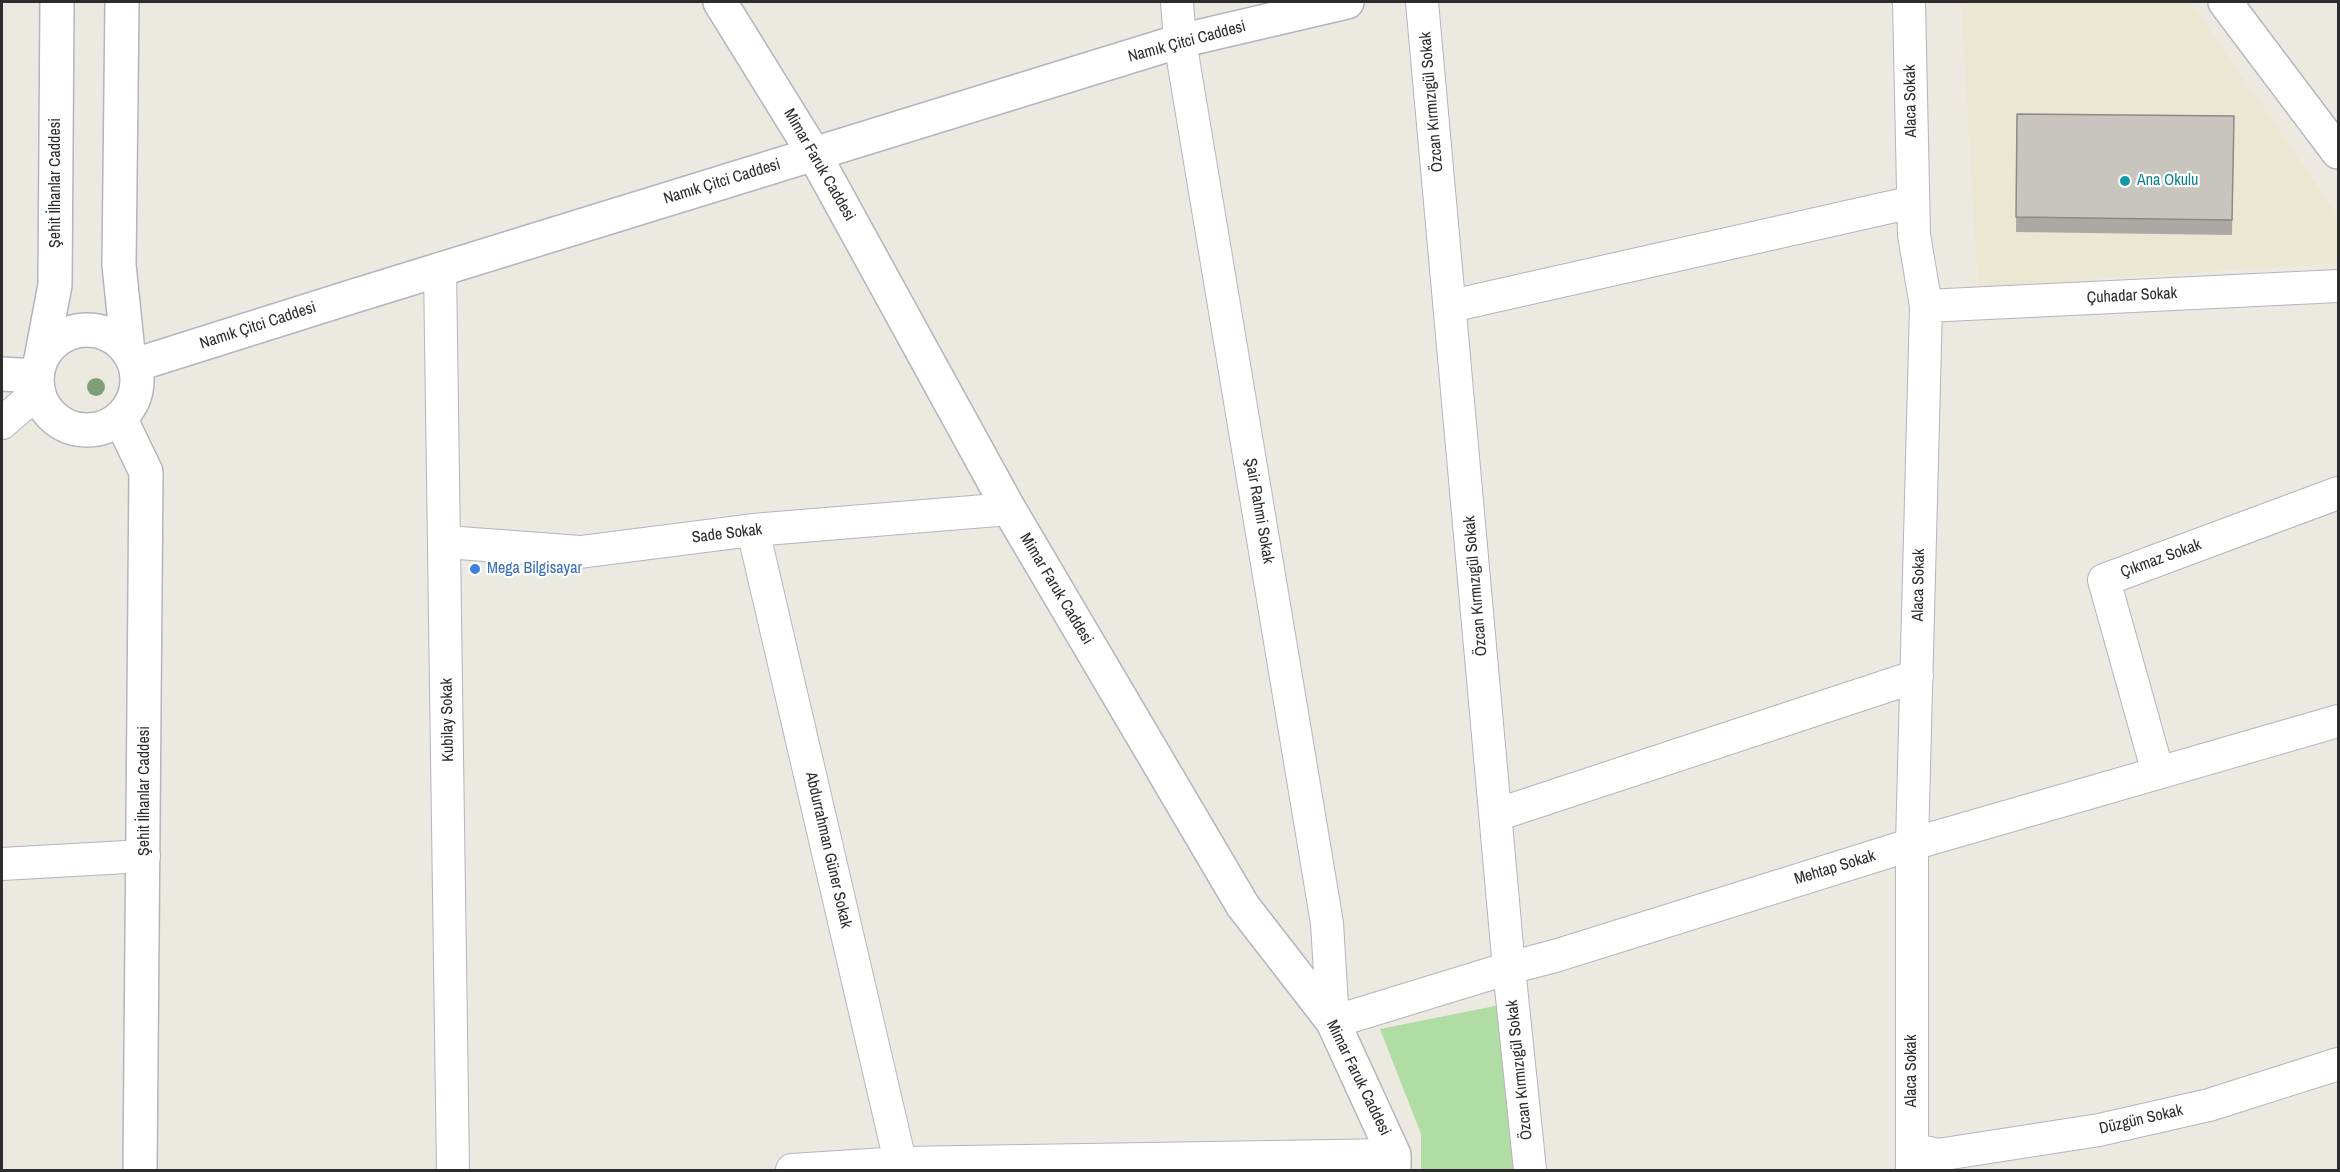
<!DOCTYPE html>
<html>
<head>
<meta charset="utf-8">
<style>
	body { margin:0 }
	#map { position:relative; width:2340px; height:1172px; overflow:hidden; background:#ece9e0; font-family:"Archivo Narrow",sans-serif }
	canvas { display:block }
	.frame { position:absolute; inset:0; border:3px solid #2c2c2c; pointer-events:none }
</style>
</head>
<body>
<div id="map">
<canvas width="2340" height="1172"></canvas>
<div class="frame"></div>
</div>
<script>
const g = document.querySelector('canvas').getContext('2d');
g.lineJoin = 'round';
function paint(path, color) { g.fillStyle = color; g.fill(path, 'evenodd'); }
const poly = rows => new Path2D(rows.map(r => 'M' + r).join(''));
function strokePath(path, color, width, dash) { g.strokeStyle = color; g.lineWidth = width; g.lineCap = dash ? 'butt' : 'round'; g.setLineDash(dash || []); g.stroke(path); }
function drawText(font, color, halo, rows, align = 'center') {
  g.font = font + ' "Archivo Narrow",sans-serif'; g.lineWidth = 4.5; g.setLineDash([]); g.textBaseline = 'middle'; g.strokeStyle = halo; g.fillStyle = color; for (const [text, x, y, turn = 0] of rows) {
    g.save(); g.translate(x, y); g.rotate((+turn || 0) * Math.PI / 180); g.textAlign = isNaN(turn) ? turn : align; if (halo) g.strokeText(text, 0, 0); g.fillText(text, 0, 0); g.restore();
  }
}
paint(poly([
	[1961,2,2191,2,2338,216,2338,263,1978,287]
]), '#ece7d2');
paint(poly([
	[1500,1005,1514,1170,1421,1170,1421,1134,1380,1029]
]), '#afdda3');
const street = poly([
	[1177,2,1180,41,1327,923,1333,1022,1509,968,1555,956,1926,840,2338,721],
	[1422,2,1509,968,1530,1170],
	[1909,2,1914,235,1926,306,1912,844,1912,1170],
	[440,269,453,1170],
	[1451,306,1913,202],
	[1926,306,2338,286],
	[2,423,39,391],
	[753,530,902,1170],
	[446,542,580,552,753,530,1009,509],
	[2158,773,2104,580,2338,493],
	[1496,815,1917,676],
	[2,864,144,856],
	[1912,1149,1938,1155,2099,1130,2209,1105,2338,1064],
	[792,1170,901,1163,1394,1155]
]);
const secondary = poly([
	[122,2,119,265,128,352],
	[720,2,814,154,1009,509,1243,906,1333,1022,1394,1155,1394,1170],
	[2225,2,2338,152],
	'37 380a50 50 0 1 1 100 0a50 50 0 1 1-100 0Z',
	[40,364,55,285,57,2],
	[135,365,354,296,1180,41,1347,2],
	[2,374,37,376],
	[120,418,146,472,140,1170]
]);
strokePath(street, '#b4b4be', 34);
strokePath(secondary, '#b4b4be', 36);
strokePath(street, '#fff', 32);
strokePath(secondary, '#fff', 33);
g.fillStyle = '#809f78';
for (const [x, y] of [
	[96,387]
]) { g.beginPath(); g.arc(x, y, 9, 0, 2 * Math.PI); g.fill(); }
paint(poly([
	[2017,114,2234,116,2232,235,2016,232]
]), '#aca9a4');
const building = poly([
	[2017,114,2234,116,2232,220,2016,217,2017,114]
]);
paint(building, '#c8c5bf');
strokePath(building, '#8c8a86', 1.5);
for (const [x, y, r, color] of [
	[2125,181,6,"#0f9aa8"],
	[475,569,6,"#3f7fe0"]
]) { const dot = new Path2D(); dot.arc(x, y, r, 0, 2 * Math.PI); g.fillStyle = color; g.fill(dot); strokePath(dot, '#fff', 2); }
drawText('16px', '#2c2c2c', '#fff', [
	["Namık Çitci Caddesi",1187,42,-15],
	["Alaca Sokak",1911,101,-91],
	["Özcan Kırmızıgül Sokak",1432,102,-95],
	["Mimar Faruk Caddesi",819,165,60],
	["Namık Çitci Caddesi",722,182,-17],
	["Şehit İlhanlar Caddesi",56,183,-90],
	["Çuhadar Sokak",2132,296,-3],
	["Namık Çitci Caddesi",258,326,-18],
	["Şair Rahmi Sokak",1259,511,80],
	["Sade Sokak",727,534,-7],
	["Çıkmaz Sokak",2161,559,-20],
	["Alaca Sokak",1919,585,-89],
	["Özcan Kırmızıgül Sokak",1476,586,-95],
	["Mimar Faruk Caddesi",1056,589,59],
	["Kubilay Sokak",448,720,-91],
	["Şehit İlhanlar Caddesi",145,791,-90],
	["Abdurrahman Güner Sokak",828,850,77],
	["Mehtap Sokak",1835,868,-17],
	["Özcan Kırmızıgül Sokak",1520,1070,-96],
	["Alaca Sokak",1912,1071,-90],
	["Mimar Faruk Caddesi",1358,1078,64],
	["Düzgün Sokak",2141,1120,-13]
]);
drawText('16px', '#0d838f', '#fff', [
	["Ana Okulu",2137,181]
], 'left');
drawText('16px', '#366cbe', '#fff', [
	["Mega Bilgisayar",487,569]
], 'left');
</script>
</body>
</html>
